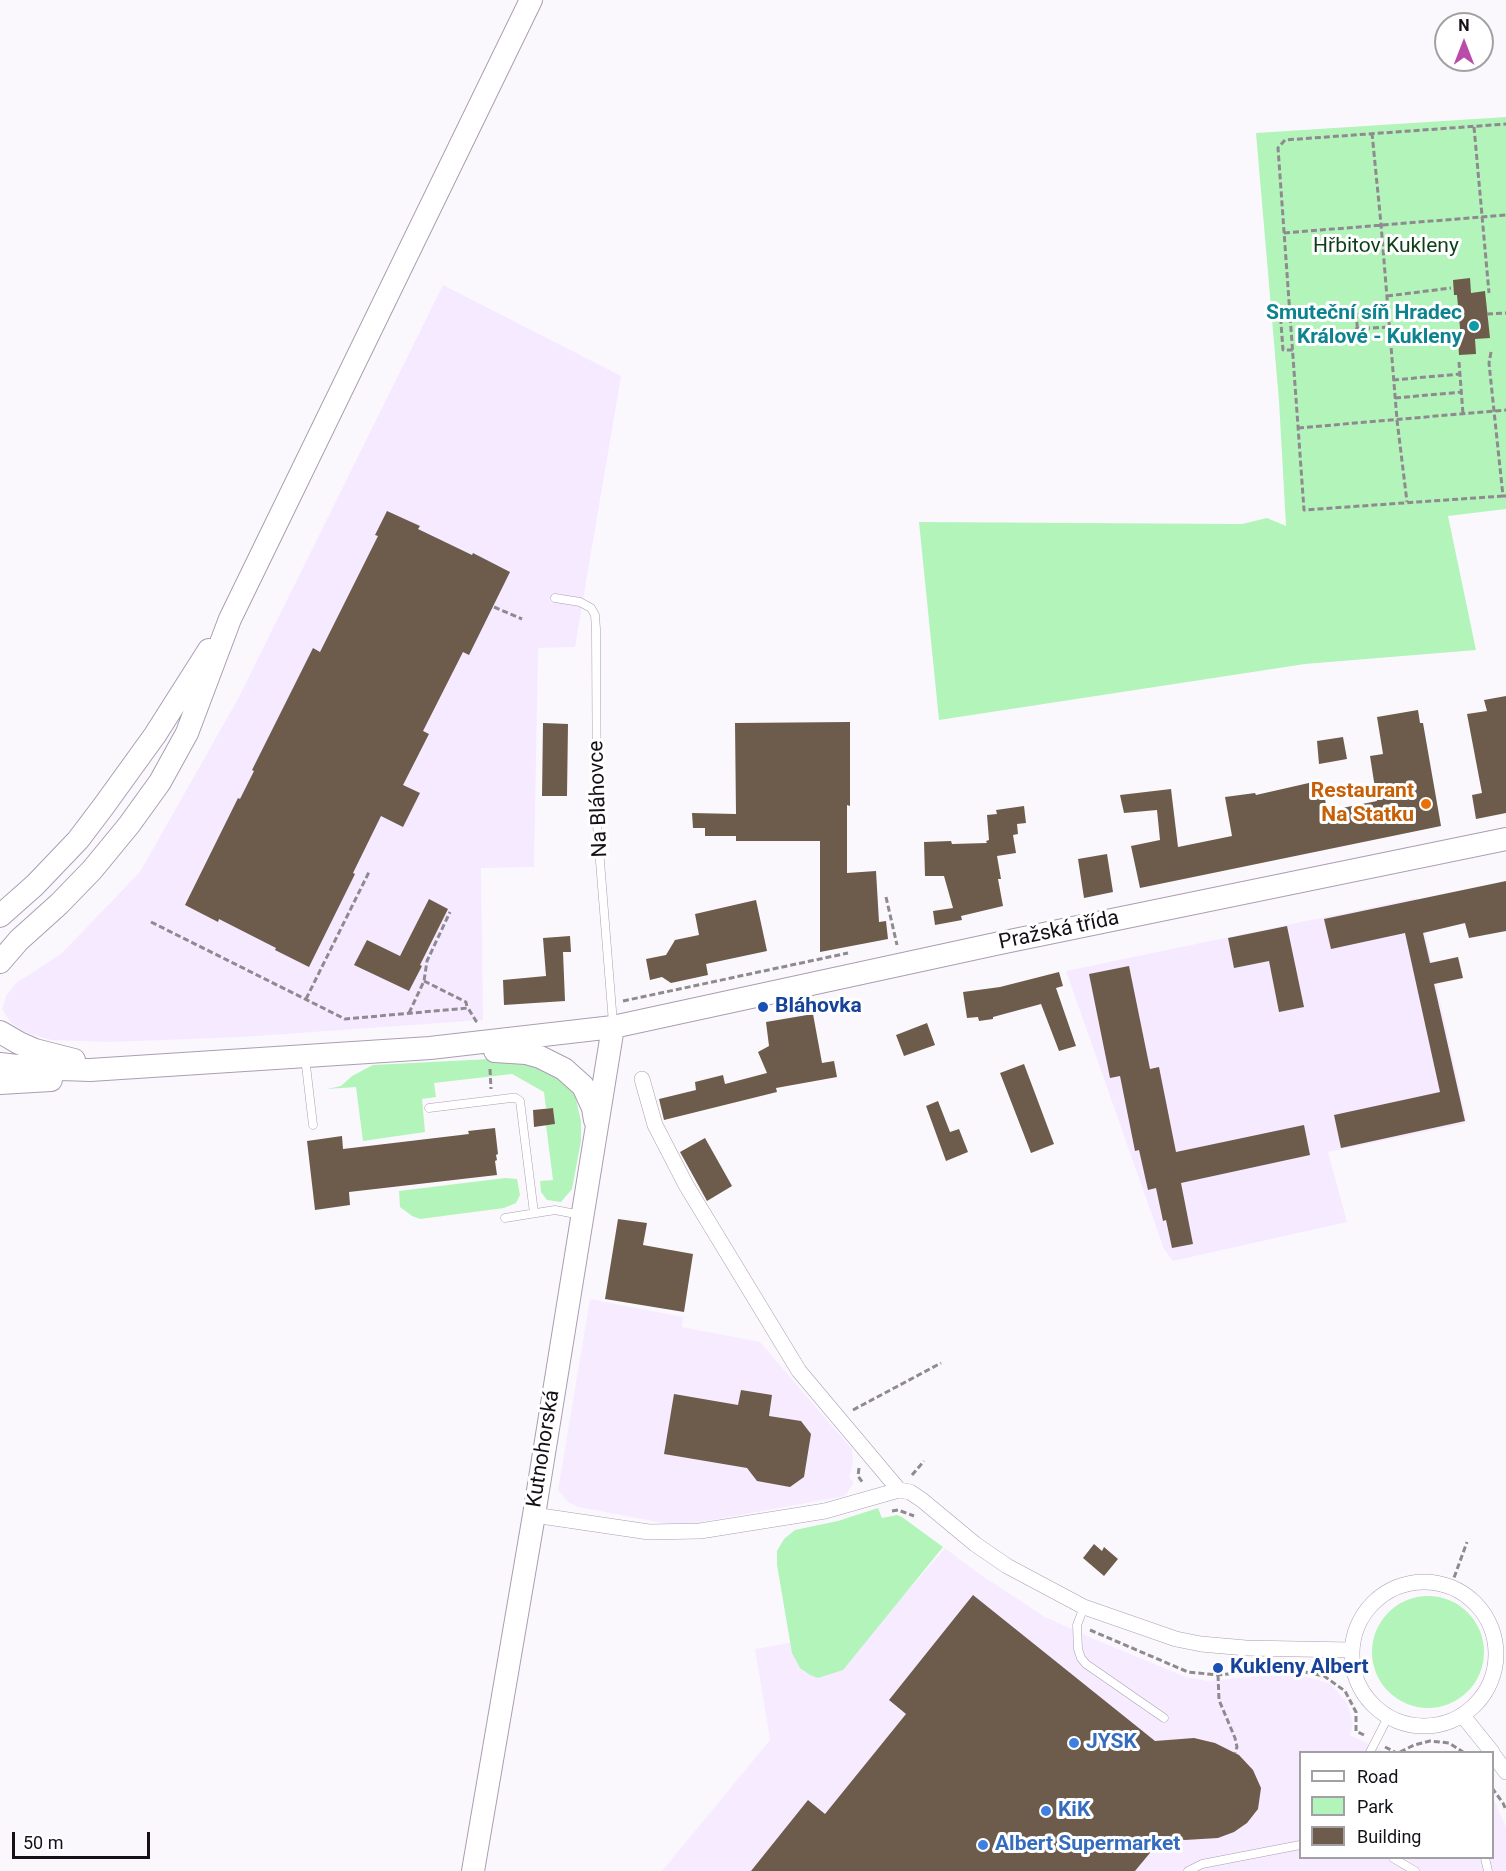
<!DOCTYPE html>
<html>
<head>
<meta charset="utf-8">
<style>
	body { margin:0 }
	#map { position:relative; width:1506px; height:1871px; overflow:hidden; background:#fbf8fd; font-family:Roboto,sans-serif }
	canvas { display:block }
	.legend { position:absolute; left:1299px; top:1751px; width:195px; height:108px; box-sizing:border-box; background:#fff; border:2px solid #a2a0a3; margin:0; padding:8px 10px; list-style:none; font-size:18px; color:#161119 }
	.legend li { display:flex; align-items:center; gap:12px; height:30px }
	.legend b { width:30px; border:2px solid #a2a0a3 }
	.north { position:absolute; left:1434px; top:12px; width:60px; height:60px; box-sizing:border-box; background:#fff; border:2px solid #a2a0a3; border-radius:50%; rotate:0deg; font-size:16px; font-weight:700; line-height:24px; text-align:center; color:#161119 }
	.north::after { content:''; display:block; margin:auto; width:21px; height:27px; background:#b94baa; clip-path:polygon(50% 0,100% 100%,50% 72%,0 100%) }
	.scale { position:absolute; left:12px; top:1832px; width:138px; height:27px; box-sizing:border-box; border:3px solid #161119; border-top:0; padding-left:8px; font-size:18px; line-height:21px; white-space:nowrap; color:#161119; -webkit-text-stroke:4px #fff; paint-order:stroke }
</style>
</head>
<body>
<div id="map">
<canvas width="1506" height="1871"></canvas>
<ul class="legend">
<li><b style="height:8px;background:#fff"></b>Road</li>
<li><b style="height:16px;background:#b3f4ba"></b>Park</li>
<li><b style="height:16px;background:#6d5c4b"></b>Building</li>
</ul>
<div class="north">N</div>
<div class="scale">50 m</div>
</div>
<script>
const g = document.querySelector('canvas').getContext('2d');
g.lineJoin = 'round';
function paint(path, color) { g.fillStyle = color; g.fill(path, 'evenodd'); }
const poly = rows => new Path2D(rows.map(r => 'M' + r).join(''));
function strokePath(path, color, width, dash) { g.strokeStyle = color; g.lineWidth = width; g.lineCap = dash ? 'butt' : 'round'; g.setLineDash(dash || []); g.stroke(path); }
function drawText(font, color, halo, rows, align = 'center') {
  g.font = font + ' Roboto,sans-serif'; g.lineWidth = 6; g.setLineDash([]); g.textBaseline = 'middle'; g.strokeStyle = halo; g.fillStyle = color; for (const [text, x, y, turn = 0] of rows) {
    g.save(); g.translate(x, y); g.rotate((+turn || 0) * Math.PI / 180); g.textAlign = isNaN(turn) ? turn : align; if (halo) g.strokeText(text, 0, 0); g.fillText(text, 0, 0); g.restore();
  }
}
paint(poly([
	[590,1299,683,1317,682,1327,760,1342,852,1449,853,1464,849,1477,854,1482,845,1496,696,1523,669,1524,578,1507,568,1502,558,1490],
	[945,1548,978,1573,1045,1617,1094,1639,1186,1677,1208,1681,1272,1675,1307,1677,1331,1684,1348,1704,1353,1724,1350,1735,1386,1752,1300,1752,1300,1858,1492,1858,1493,1798,1506,1827,1506,1871,662,1871,770,1740,755,1649,876,1627]
]), '#f7ecff');
paint(poly([
	[443,285,621,376,575,647,538,648,534,867,481,868,483,1020,242,1037,111,1042,51,1040,27,1033,11,1023,2,1009,6,996,16,983,61,954,140,872,238,699],
	[1417,898,1467,1123,1328,1152,1347,1222,1173,1261,1164,1249,1066,971]
]), '#f5eaff');
paint(poly([
	[1506,117,1506,509,1448,516,1476,650,1305,664,939,720,919,522,1242,524,1267,518,1286,526,1279,401,1256,133],
	[490,1059,509,1060,546,1070,568,1084,575,1095,581,1121,581,1141,572,1189,561,1202,547,1200,541,1192,540,1181,553,1180,546,1125,555,1124,553,1108,546,1108,544,1092,512,1074,434,1083,436,1097,422,1099,425,1132,363,1141,356,1087,327,1089,341,1086,352,1076,373,1065],
	[505,1178,517,1179,520,1195,516,1203,504,1208,420,1219,412,1216,400,1207,399,1191],
	[878,1508,882,1518,897,1515,902,1517,943,1547,843,1670,818,1678,810,1675,800,1668,792,1653,777,1565,777,1551,784,1539,795,1530,838,1521],
	'1372 1652a56 56 0 1 1 112 0a56 56 0 1 1-112 0Z'
]), '#b3f4ba');
paint(poly([
	[1470,278,1471,293,1485,291,1490,338,1475,339,1476,354,1459,355,1458,339,1461,339,1457,295,1454,295,1453,280],
	[387,511,420,526,418,529,472,555,473,553,510,572,469,655,463,652,423,731,429,734,403,785,420,793,403,827,381,816,353,873,355,874,309,967,275,950,276,948,219,919,218,922,185,905,238,798,240,799,254,771,252,770,313,648,320,652,378,536,375,535],
	[1506,696,1506,813,1476,819,1472,795,1482,793,1467,714,1487,711,1484,700],
	[1418,710,1420,723,1423,723,1441,826,1140,888,1131,846,1160,840,1157,810,1124,813,1120,795,1171,789,1178,847,1232,836,1225,797,1255,793,1256,795,1322,780,1327,811,1377,801,1370,756,1383,754,1377,717],
	[850,722,850,806,847,805,847,873,876,871,879,922,886,921,888,939,820,952,820,841,736,841,736,836,705,836,705,828,693,828,692,813,736,814,735,723],
	[543,723,568,724,567,796,542,796],
	[1343,737,1347,759,1319,764,1317,741],
	[1024,806,1026,823,1017,824,1018,834,1013,835,1016,853,997,856,1001,879,998,879,1003,906,961,916,962,920,935,925,933,911,953,908,944,876,925,876,924,842,951,841,952,844,987,843,986,841,989,840,987,815,997,814,996,810],
	[1107,854,1113,892,1084,898,1078,859],
	[1506,881,1506,931,1469,938,1465,923,1423,933,1430,963,1458,957,1463,978,1434,984,1465,1121,1341,1148,1334,1115,1440,1092,1405,933,1331,949,1324,919],
	[429,899,448,909,420,965,422,966,409,991,354,965,367,940,400,956],
	[756,900,767,951,706,964,708,975,671,983,662,977,650,980,646,959,666,955,675,940,699,935,695,914],
	[1287,926,1304,1007,1279,1012,1269,961,1234,968,1228,938],
	[570,936,571,952,563,952,565,1001,504,1005,503,980,546,976,543,938],
	[1129,966,1150,1069,1159,1067,1176,1152,1304,1125,1310,1155,1181,1183,1193,1244,1172,1248,1166,1220,1163,1221,1156,1188,1148,1190,1139,1150,1135,1151,1120,1076,1110,1078,1089,974],
	[1059,972,1063,986,1056,988,1076,1046,1059,1051,1041,1004,993,1017,993,1019,979,1021,978,1017,967,1018,963,992,1000,987],
	[813,1014,822,1063,834,1061,837,1077,776,1088,777,1092,664,1120,659,1099,696,1090,695,1082,723,1075,725,1084,767,1073,758,1052,769,1046,766,1022],
	[927,1023,935,1045,904,1056,896,1035],
	[1024,1064,1054,1144,1031,1153,1000,1073],
	[938,1101,950,1132,959,1129,968,1152,946,1161,926,1106],
	[553,1108,555,1124,534,1127,533,1110],
	[495,1128,498,1154,496,1155,497,1160,495,1161,497,1175,349,1192,350,1205,315,1210,307,1141,342,1136,343,1149,469,1134,468,1131],
	[705,1138,732,1186,707,1201,680,1152],
	[618,1219,647,1223,643,1245,693,1254,684,1312,605,1299],
	[741,1390,772,1395,769,1416,801,1421,811,1434,804,1477,790,1487,757,1481,747,1468,664,1454,674,1394,738,1405],
	[1094,1544,1102,1551,1104,1547,1118,1559,1104,1576,1083,1558],
	[973,1595,1155,1741,1194,1738,1215,1743,1239,1755,1253,1770,1261,1788,1258,1809,1247,1823,1234,1832,1218,1838,1185,1840,1164,1836,1135,1871,751,1871,808,1800,825,1814,906,1714,889,1700]
]), '#6d5c4b');
const lane = poly([
	[555,598,580,602,591,608,595,615,596,629,597,824,613,1023],
	[305,1057,313,1125],
	[429,1108,511,1098,516,1098,520,1101,534,1213],
	[505,1218,555,1210,581,1215],
	[1084,1607,1077,1625,1078,1649,1081,1658,1086,1664,1164,1718],
	[1370,1752,1388,1717],
	[1393,1858,1415,1871],
	[1485,1858,1488,1871],
	[1188,1871,1202,1864,1300,1845]
]);
const street = poly([
	[642,1079,655,1125,686,1185,799,1371,899,1490],
	[534,1515,649,1532,700,1531,825,1511,899,1490,910,1492,922,1500,975,1544,1007,1566,1084,1607,1176,1639,1201,1644,1246,1648,1351,1650],
	'1352 1654a72 72 0 1 1 144 0a72 72 0 1 1-144 0Z',
	[1463,1716,1492,1752],
	[1492,1753,1506,1772]
]);
const secondary = poly([
	[0,916,35,885,78,840,103,807,155,735,209,650],
	[0,962,19,940,59,904,92,870,129,825,160,782,187,733,230,619,531,0],
	[0,1032,19,1043,35,1050,74,1060],
	[495,1051,526,1053,540,1057,564,1069,583,1086,593,1108,595,1120],
	[0,1064,34,1068,90,1070,430,1048,613,1027,1000,943,1506,839],
	[0,1083,51,1080],
	[473,1871,534,1515,613,1027]
]);
strokePath(lane, '#ab9db3', 9);
strokePath(street, '#ab9db3', 16);
strokePath(secondary, '#ab9db3', 24);
strokePath(poly([
	[1474,127,1489,293],
	[1372,133,1381,224,1397,420,1407,502],
	[1284,233,1506,215],
	[1387,296,1451,288],
	[1290,309,1280,310,1283,350,1293,350],
	[1356,313,1359,345],
	[1487,314,1506,313],
	[1355,329,1389,327],
	[1491,352,1489,363,1494,411,1503,496,1506,496],
	[1459,362,1463,414],
	[1393,380,1460,374],
	[1395,398,1462,392],
	[1298,428,1506,410],
	[1503,496,1304,510,1278,148,1285,140,1506,124],
	[494,607,522,619],
	[886,897,897,945],
	[151,922,345,1019,468,1008,476,1021,479,1022],
	[424,981,466,1002,467,1007],
	[306,999,369,872],
	[623,1001,848,953],
	[409,1013,424,981,427,961,450,912],
	[490,1069,491,1089],
	[853,1410,941,1363],
	[859,1468,858,1476,863,1483],
	[912,1475,924,1461],
	[892,1511,898,1510,914,1516],
	[1451,1586,1467,1542],
	[1090,1630,1188,1672,1218,1675,1274,1670,1295,1670,1324,1676,1345,1691,1356,1712,1356,1731,1364,1735],
	[1218,1675,1219,1700,1235,1738,1237,1747,1235,1753],
	[1385,1747,1395,1752],
	[1400,1752,1414,1745,1430,1741,1449,1743,1463,1752],
	[1492,1788,1503,1803,1506,1810]
]), '#8e8a90', 3, [6, 3]);
strokePath(lane, '#fff', 8);
strokePath(street, '#fff', 15);
strokePath(secondary, '#fff', 22);
for (const [x, y, r, color] of [
	[1474,326,6,"#0f9aa8"],
	[1426,804,6,"#e8710a"],
	[763,1007,6,"#1a4fb4"],
	[1218,1668,6,"#1a4fb4"],
	[1074,1743,6,"#3f7fe0"],
	[1046,1811,6,"#3f7fe0"],
	[983,1845,6,"#3f7fe0"]
]) { const dot = new Path2D(); dot.arc(x, y, r, 0, 2 * Math.PI); g.fillStyle = color; g.fill(dot); strokePath(dot, '#fff', 2); }
drawText('21px', '#0f3f1a', '#fff', [
	["Hřbitov Kukleny",1386,247]
]);
drawText('bold 21px', '#0d838f', '#fff', [
	["Smuteční síň Hradec",1462,314],
	["Králové - Kukleny",1462,338]
], 'right');
drawText('bold 21px', '#c56008', '#fff', [
	["Restaurant",1414,792],
	["Na Statku",1414,816]
], 'right');
drawText('21px', '#161119', '#fff', [
	["Na Bláhovce",599,799,-92],
	["Pražská třída",1059,931,-12],
	["Kutnohorská",544,1449,-81]
]);
drawText('bold 21px', '#164399', '#fff', [
	["Bláhovka",775,1007],
	["Kukleny Albert",1230,1668]
], 'left');
drawText('bold 21px', '#366cbe', '#fff', [
	["JYSK",1086,1743],
	["KiK",1058,1811],
	["Albert Supermarket",995,1845]
], 'left');
</script>
</body>
</html>
